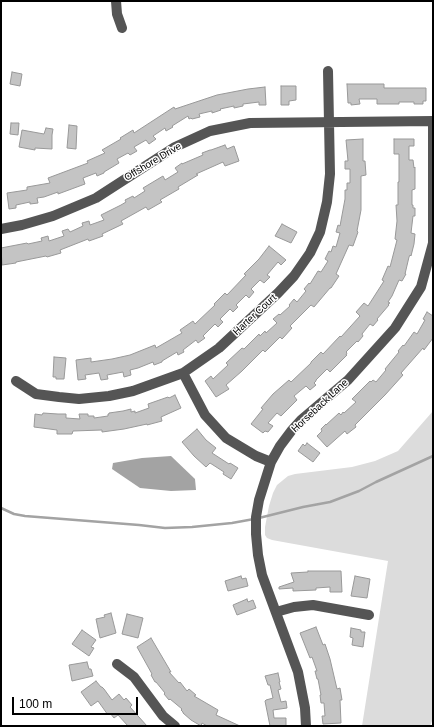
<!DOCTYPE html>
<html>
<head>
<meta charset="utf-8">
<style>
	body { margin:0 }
	#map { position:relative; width:434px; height:727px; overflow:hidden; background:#fff; font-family:Arial,sans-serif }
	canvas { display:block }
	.frame { position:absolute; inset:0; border:2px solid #000; pointer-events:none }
	.scale { position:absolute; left:12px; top:697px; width:126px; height:18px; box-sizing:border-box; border:2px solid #000; border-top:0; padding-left:5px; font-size:12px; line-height:14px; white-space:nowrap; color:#000; -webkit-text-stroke:3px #fff; paint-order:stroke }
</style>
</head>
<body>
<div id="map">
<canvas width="434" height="727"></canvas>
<div class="frame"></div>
<div class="scale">100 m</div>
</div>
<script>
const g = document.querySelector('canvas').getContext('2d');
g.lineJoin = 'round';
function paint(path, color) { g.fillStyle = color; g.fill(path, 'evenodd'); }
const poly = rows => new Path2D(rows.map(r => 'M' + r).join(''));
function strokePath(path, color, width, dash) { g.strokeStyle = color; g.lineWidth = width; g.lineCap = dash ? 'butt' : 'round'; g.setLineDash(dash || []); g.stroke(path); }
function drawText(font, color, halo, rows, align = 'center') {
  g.font = font + ' Arial,sans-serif'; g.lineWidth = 3; g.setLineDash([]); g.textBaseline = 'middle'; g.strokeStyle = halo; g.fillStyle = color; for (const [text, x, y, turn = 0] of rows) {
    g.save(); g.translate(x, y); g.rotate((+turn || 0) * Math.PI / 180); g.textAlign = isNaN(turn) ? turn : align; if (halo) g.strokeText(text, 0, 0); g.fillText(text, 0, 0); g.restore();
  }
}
paint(poly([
	[433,411,432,721,430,726,362,726,388,561,272,540,267,538,265,535,265,527,269,506,273,493,277,485,288,476,295,474,352,467,375,461,398,451]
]), '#dcdcdc');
paint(poly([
	[171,456,195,479,196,490,171,491,140,488,112,469,113,463,142,458]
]), '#a3a3a3');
strokePath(poly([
	[1,508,14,514,25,516,139,525,165,528,192,527,232,523,254,519],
	[259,518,303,507,330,502,359,491,376,482,433,456]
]), '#a3a3a3', 2.5);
const building = poly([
	[12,72,22,74,20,86,10,84,12,72],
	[347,84,384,84,384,88,426,88,426,101,423,101,423,104,414,104,414,102,399,102,399,104,377,104,377,99,359,99,360,104,351,105,351,103,348,103,347,84],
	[281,86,296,86,296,100,289,101,289,105,281,105,281,86],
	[265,87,266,105,259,105,259,102,243,104,243,106,234,108,234,106,220,109,221,110,212,113,212,111,199,114,200,117,192,119,191,118,189,119,188,116,172,126,173,127,166,131,165,128,153,136,156,139,149,144,146,140,134,147,137,151,130,155,128,153,117,159,119,163,104,172,104,173,97,176,96,173,83,178,85,184,58,194,58,192,44,197,37,198,38,203,30,204,30,202,16,205,16,208,9,209,7,193,27,190,27,187,50,183,48,178,88,163,87,161,105,153,102,150,121,139,120,138,133,130,134,133,174,107,175,109,217,95,248,89,265,87],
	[11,123,19,123,18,135,10,134,11,123],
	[69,125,77,126,76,149,67,148,69,125],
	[46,128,53,129,52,135,52,149,35,148,35,150,19,147,22,130,44,134,46,128],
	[363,139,363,161,365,161,366,175,361,176,361,210,357,231,358,232,353,246,349,245,336,274,339,276,331,288,330,288,314,307,311,305,290,326,292,328,283,338,282,339,280,337,265,352,263,350,242,371,226,385,229,389,216,397,205,381,211,376,213,379,228,365,226,363,242,348,244,349,259,334,260,336,265,331,266,333,277,323,273,319,279,314,280,315,290,306,289,305,294,299,297,302,306,291,304,289,309,283,310,284,318,271,321,272,328,261,325,259,329,251,331,252,333,246,336,247,340,233,336,232,338,225,340,226,345,199,345,190,347,190,347,183,350,183,350,169,345,169,345,161,348,161,346,140,363,139],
	[394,139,414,139,414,146,409,146,409,160,413,160,414,168,415,167,415,189,412,190,412,205,413,205,413,208,415,208,415,216,413,216,411,233,415,234,414,244,411,256,410,255,409,257,405,274,406,274,402,281,399,280,392,296,388,302,390,303,388,304,389,305,377,319,378,320,373,326,370,324,362,334,363,336,358,342,357,341,346,352,347,353,346,355,347,355,330,372,327,369,316,380,316,381,314,383,316,385,310,390,306,386,294,396,297,400,281,416,277,413,268,423,273,426,268,432,265,431,263,433,251,424,263,409,261,408,273,394,289,380,291,382,311,363,311,362,321,352,323,354,340,336,341,337,360,316,356,312,364,303,368,306,384,281,382,280,388,266,390,267,397,240,395,239,397,221,396,205,398,205,398,182,399,182,399,154,394,154,394,139],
	[225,145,227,149,234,146,239,161,225,166,223,162,196,174,198,175,178,187,179,189,160,200,162,202,148,210,146,207,121,221,123,224,102,234,103,236,89,241,88,239,60,250,61,253,47,257,46,256,16,262,16,263,2,265,1,248,27,243,28,244,42,241,41,238,48,236,49,241,64,236,62,231,68,229,70,232,83,226,82,223,89,221,90,225,104,220,101,215,121,205,126,202,125,200,133,196,134,198,145,191,143,188,163,176,165,180,178,172,175,168,182,163,182,164,203,155,202,153,210,150,211,150,225,145],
	[282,224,297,232,291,243,275,236,282,224],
	[269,246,286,260,281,265,278,262,267,275,270,277,264,283,260,280,251,289,254,292,249,298,246,295,236,305,238,307,233,312,230,309,220,319,223,322,218,327,215,324,203,336,205,338,198,343,196,340,183,350,184,352,178,355,177,352,162,361,162,362,154,365,153,362,138,368,130,370,131,375,124,377,123,372,107,375,108,379,101,380,99,373,85,375,86,379,78,380,76,360,91,358,91,362,112,359,130,355,155,345,156,348,182,333,180,330,193,321,195,324,215,305,214,304,225,293,227,295,246,275,244,274,259,259,269,246],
	[427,312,433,316,433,338,424,350,423,348,401,373,403,375,385,395,355,425,356,427,347,434,345,431,327,447,317,436,322,431,321,429,326,424,326,425,339,413,341,415,343,412,344,413,356,402,352,399,370,381,371,382,373,380,376,382,386,370,385,369,399,352,398,351,403,345,404,346,414,332,417,334,425,320,423,319,427,312],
	[54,357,66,358,64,379,56,379,56,377,53,377,54,357],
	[175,395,181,408,161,417,162,421,147,425,147,424,124,429,102,432,102,430,73,431,72,434,57,434,57,430,34,427,35,414,42,415,43,413,58,414,66,414,66,418,80,419,79,414,88,414,88,416,94,416,94,418,108,416,108,414,109,414,109,413,123,411,131,409,131,412,135,411,135,413,149,408,148,404,168,397,169,398,175,395],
	[197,429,206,440,216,448,212,453,229,464,230,463,238,468,231,479,223,474,224,472,210,463,206,467,194,456,182,442,197,429],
	[307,443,320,453,313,462,298,451,303,444,305,446,307,443],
	[308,571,341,571,342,592,330,592,330,587,316,588,316,590,293,591,293,588,279,589,279,587,294,582,291,573,308,572,308,571],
	[241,576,242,579,246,578,248,586,228,591,225,581,241,576],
	[355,576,370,579,367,598,351,596,355,576],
	[247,599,248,602,253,600,256,608,237,615,233,605,247,599],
	[111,613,116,633,100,638,96,619,105,617,104,615,111,613],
	[127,614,143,618,138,638,122,634,127,614],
	[316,627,323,645,325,644,330,659,337,689,340,688,342,700,340,700,341,723,323,724,322,716,325,716,324,703,321,703,320,695,321,695,318,679,317,679,315,671,317,671,312,657,310,658,300,633,316,627],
	[351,628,361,630,361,632,365,632,363,647,352,645,353,638,350,637,351,628],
	[82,630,96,640,91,647,94,648,89,656,72,644,82,630],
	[151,638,171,672,169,672,179,683,180,682,187,691,189,689,196,695,194,696,218,710,216,715,240,726,207,726,202,723,201,726,191,720,183,713,183,712,181,710,182,709,170,699,169,700,164,694,165,693,156,682,155,682,151,675,152,674,137,647,151,638],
	[87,662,89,669,91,669,93,676,72,681,69,665,87,662],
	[278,673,280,682,279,682,281,689,278,690,281,702,286,701,287,708,273,710,274,718,286,718,286,726,270,726,265,701,266,700,273,698,270,685,268,685,265,676,278,673],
	[96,681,101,687,102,687,104,689,112,700,119,694,124,700,126,698,132,705,130,707,147,726,128,726,118,715,114,718,110,713,108,715,98,701,91,706,81,692,96,681]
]);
paint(building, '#c4c4c4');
strokePath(building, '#999', 1);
strokePath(poly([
	[116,1,117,14,122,28],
	[1,229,22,225,53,216,96,198,175,147,210,131,250,123,433,121],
	[183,373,205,415,226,438,256,456,271,462],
	[16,381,36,394,59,397,79,399,109,396,133,391,183,373,219,348,278,293,294,276,310,253,320,232,327,202,330,174,328,71],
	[276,612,294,607,313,605,369,615],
	[117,664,134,677,163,716,175,726],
	[306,726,305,708,298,672,262,575,258,555,256,534,256,517,259,500,271,462,280,446,292,430,301,420,348,380,395,328,421,287,433,243,433,121]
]), '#555', 10);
drawText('10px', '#000', '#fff', [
	["Offshore Drive",153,162,-31],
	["Harter Court",255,315,-43],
	["Horseback Lane",320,406,-43]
]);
</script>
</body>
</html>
